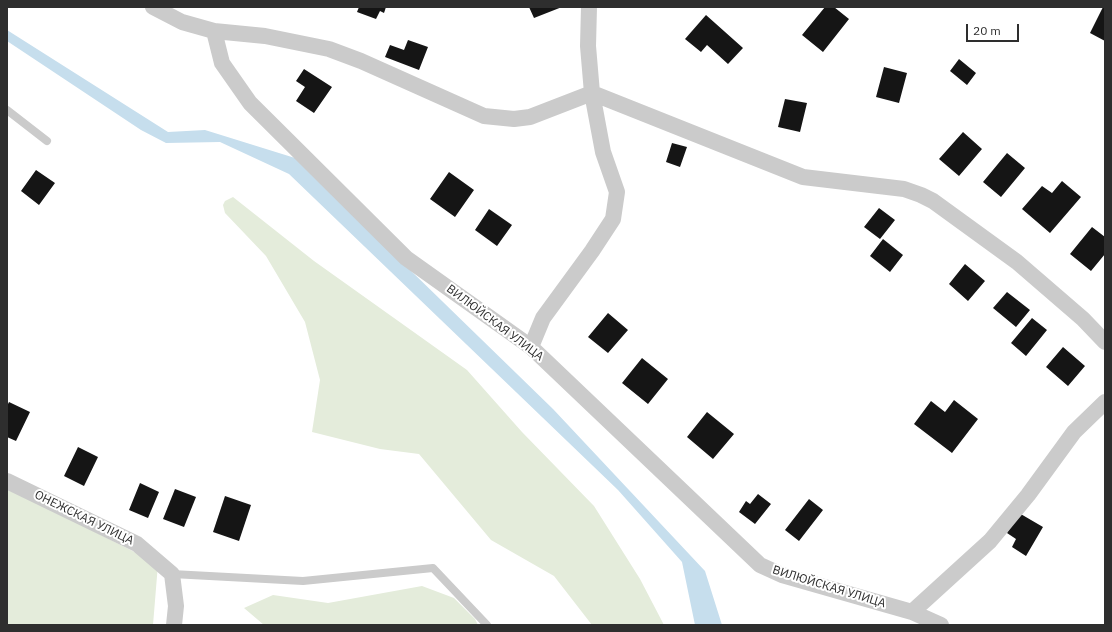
<!DOCTYPE html>
<html>
<head>
<meta charset="utf-8">
<style>
	body { margin:0 }
	#map { position:relative; width:1112px; height:632px; overflow:hidden; background:#fff; font-family:"IBM Plex Sans",sans-serif }
	canvas { display:block }
	.frame { position:absolute; inset:0; border:8px solid #2e2e2e; pointer-events:none }
	.scale { position:absolute; left:966px; top:24px; width:53px; height:18px; box-sizing:border-box; border:2px solid #2e2e2e; border-top:0; padding-left:5px; font-size:12px; line-height:14px; white-space:nowrap; color:#2e2e2e; -webkit-text-stroke:3px #fff; paint-order:stroke }
</style>
</head>
<body>
<div id="map">
<canvas width="1112" height="632"></canvas>
<div class="frame"></div>
<div class="scale">20 m</div>
</div>
<script>
const g = document.querySelector('canvas').getContext('2d');
g.lineJoin = 'round';
function paint(path, color) { g.fillStyle = color; g.fill(path, 'evenodd'); }
const poly = rows => new Path2D(rows.map(r => 'M' + r).join(''));
function strokePath(path, color, width, dash) { g.strokeStyle = color; g.lineWidth = width; g.lineCap = dash ? 'butt' : 'round'; g.setLineDash(dash || []); g.stroke(path); }
function drawText(font, color, halo, rows, align = 'center') {
  g.font = font + ' "IBM Plex Sans",sans-serif'; g.lineWidth = 4; g.setLineDash([]); g.textBaseline = 'middle'; g.strokeStyle = halo; g.fillStyle = color; for (const [text, x, y, turn = 0] of rows) {
    g.save(); g.translate(x, y); g.rotate((+turn || 0) * Math.PI / 180); g.textAlign = isNaN(turn) ? turn : align; if (halo) g.strokeText(text, 0, 0); g.fillText(text, 0, 0); g.restore();
  }
}
paint(poly([
	[233,197,314,261,467,370,522,432,594,506,640,579,664,625,592,625,554,576,491,540,419,454,380,449,312,432,320,380,305,322,266,256,225,213,223,205,225,201],
	[7,487,158,564,153,625,7,625],
	[422,586,454,598,475,619,478,625,264,625,244,608,273,595,328,603]
]), '#e4ecdb');
paint(poly([
	[7,30,168,132,205,130,295,158,553,409,705,571,722,625,695,625,682,562,618,490,289,174,220,142,166,143,141,130,7,41]
]), '#c6deed');
paint(poly([
	[359,7,386,7,384,13,380,11,376,19,357,12],
	[529,7,562,7,534,18],
	[825,7,834,7,849,19,823,52,802,35],
	[1103,7,1105,7,1105,41,1090,33],
	[706,15,743,48,728,64,707,45,701,52,685,39],
	[408,40,428,47,419,70,385,57,390,45,404,50],
	[959,59,976,73,967,85,950,71],
	[884,67,907,73,899,103,876,97],
	[304,69,332,87,314,113,296,101,305,87,296,81],
	[785,99,807,103,800,132,778,127],
	[963,132,982,149,959,176,939,159],
	[672,143,687,147,680,167,666,162],
	[1007,153,1025,168,1001,197,983,182],
	[36,170,55,183,39,205,21,191],
	[449,172,474,190,455,217,430,199],
	[1062,181,1081,197,1050,233,1022,209,1042,186,1052,193],
	[879,208,895,220,880,239,864,227],
	[489,209,512,225,497,246,475,230],
	[1092,227,1105,237,1105,254,1091,271,1070,254],
	[883,239,903,255,890,272,870,256],
	[965,264,985,281,968,301,949,284],
	[1007,292,1030,310,1016,327,993,308],
	[608,313,628,330,608,353,588,337],
	[1032,318,1047,330,1026,356,1011,343],
	[1063,347,1085,366,1068,386,1046,367],
	[642,358,668,379,648,404,622,383],
	[954,400,978,419,952,453,914,424,931,401,945,412],
	[9,402,30,412,16,441,7,437,7,406],
	[707,412,734,434,713,459,687,437],
	[78,447,98,457,84,486,64,476],
	[140,483,159,492,148,518,129,510],
	[175,489,196,497,184,527,163,519],
	[758,494,771,504,755,524,739,512,746,501,750,504],
	[225,496,251,505,239,541,213,532],
	[809,499,823,510,799,541,785,530],
	[1019,513,1043,527,1026,556,1012,547,1016,539,1007,533]
]), '#151515');
strokePath(poly([
	[7,110,47,141],
	[172,574,303,581,433,568,487,625]
]), '#cbcbcb', 8);
strokePath(poly([
	[153,7,182,22,214,31,222,63,250,103,406,258,531,347,760,565,782,575,912,612,941,625],
	[214,31,265,36,329,49,361,61,484,116,514,119,530,117,592,93,803,177,904,189,921,195,933,201,1017,262,1083,319,1105,342],
	[531,347,543,318,592,251,613,219,617,192,603,152,592,93,588,46,589,7],
	[7,481,137,544,172,574,176,606,174,625],
	[912,612,990,541,1028,495,1074,432,1105,402]
]), '#cbcbcb', 16);
drawText('12px', '#2e2e2e', '#fff', [
	["ВИЛЮЙСКАЯ УЛИЦА",495,323,37],
	["ОНЕЖСКАЯ УЛИЦА",84,518,26],
	["ВИЛЮЙСКАЯ УЛИЦА",829,587,17]
]);
</script>
</body>
</html>
